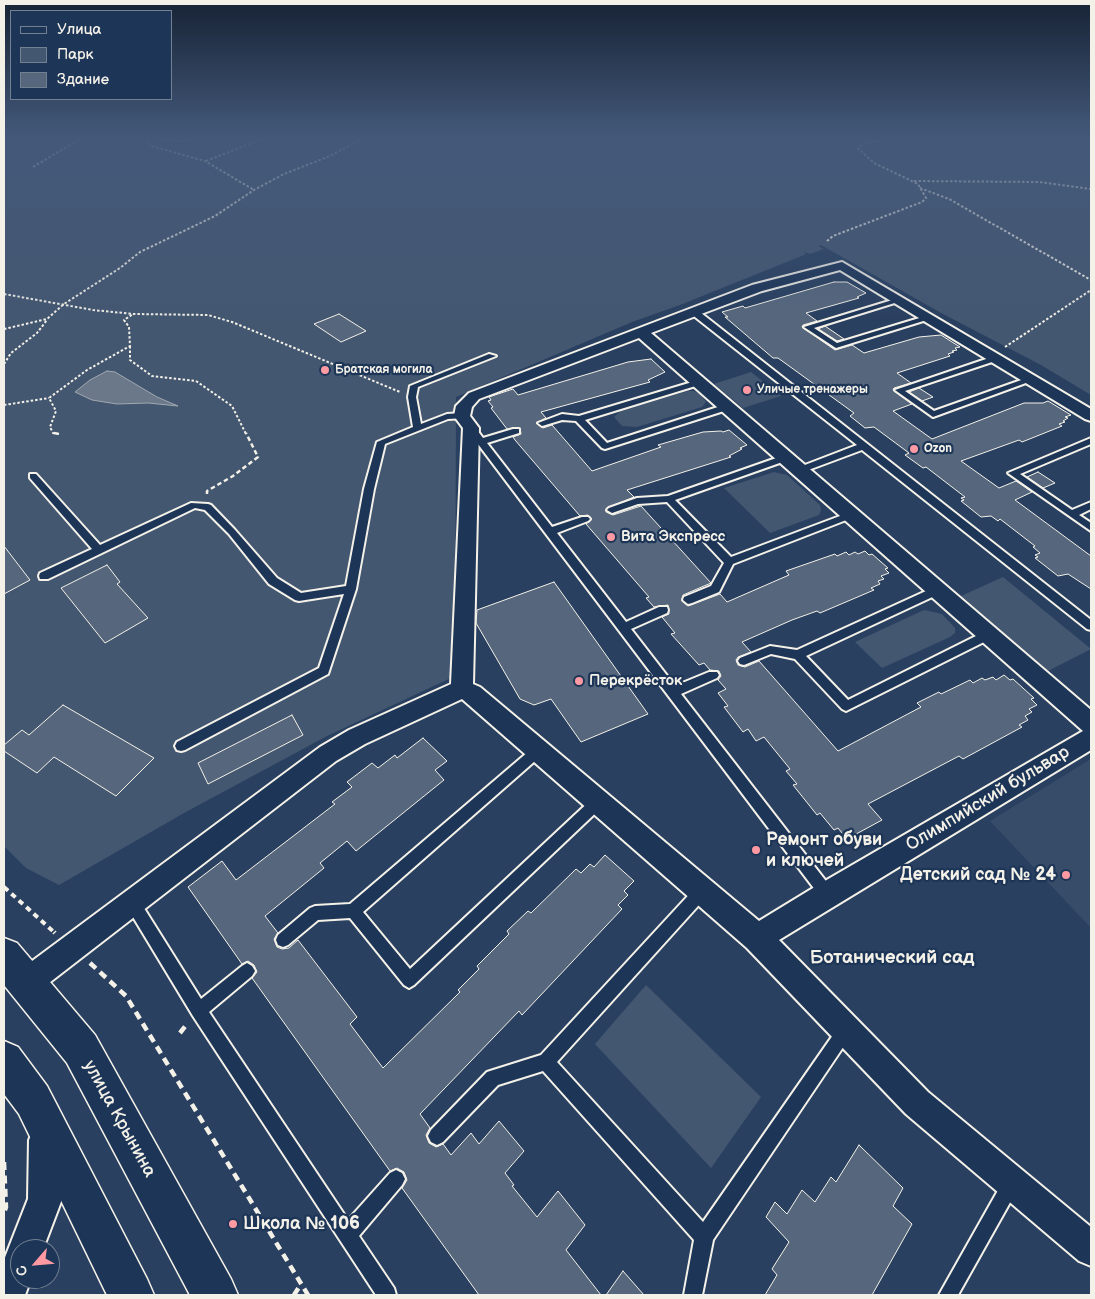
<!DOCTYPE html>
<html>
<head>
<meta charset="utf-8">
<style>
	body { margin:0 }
	#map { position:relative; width:1095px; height:1299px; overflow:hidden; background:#2a4060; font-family:"Balsamiq Sans",sans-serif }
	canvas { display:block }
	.frame { position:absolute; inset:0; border:5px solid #f4f1e8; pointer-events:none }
	.legend { position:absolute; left:10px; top:10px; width:162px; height:90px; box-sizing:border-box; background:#1d3557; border:1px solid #738091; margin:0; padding:6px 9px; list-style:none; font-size:15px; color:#f4f1e8 }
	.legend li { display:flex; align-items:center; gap:10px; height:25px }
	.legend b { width:25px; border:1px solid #738091 }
	.north { position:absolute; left:10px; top:1239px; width:50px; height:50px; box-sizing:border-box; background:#1d3557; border:1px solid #738091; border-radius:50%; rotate:243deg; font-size:14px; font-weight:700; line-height:20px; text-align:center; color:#f4f1e8 }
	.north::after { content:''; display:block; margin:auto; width:18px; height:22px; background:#ff9aa2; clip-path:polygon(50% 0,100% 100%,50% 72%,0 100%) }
</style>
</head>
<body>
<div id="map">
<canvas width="1095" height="1299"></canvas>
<div class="frame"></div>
<ul class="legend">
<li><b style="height:6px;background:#1d3557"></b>Улица</li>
<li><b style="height:14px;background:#445771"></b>Парк</li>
<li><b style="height:14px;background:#56677d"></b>Здание</li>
</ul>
<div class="north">С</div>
</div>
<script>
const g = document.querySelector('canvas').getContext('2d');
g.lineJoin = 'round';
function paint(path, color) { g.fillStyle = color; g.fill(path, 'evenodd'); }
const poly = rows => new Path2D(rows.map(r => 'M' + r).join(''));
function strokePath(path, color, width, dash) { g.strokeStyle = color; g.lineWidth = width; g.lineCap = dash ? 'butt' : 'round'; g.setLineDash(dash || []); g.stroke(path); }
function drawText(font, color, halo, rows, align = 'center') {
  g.font = font + ' "Balsamiq Sans",sans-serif'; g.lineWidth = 4.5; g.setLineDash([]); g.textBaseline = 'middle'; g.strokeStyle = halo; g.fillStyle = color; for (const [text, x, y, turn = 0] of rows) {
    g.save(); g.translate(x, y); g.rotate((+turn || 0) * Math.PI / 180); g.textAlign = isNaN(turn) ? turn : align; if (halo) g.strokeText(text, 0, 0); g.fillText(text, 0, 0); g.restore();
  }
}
paint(poly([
	[1091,759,1091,928,990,821]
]), '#374c69');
paint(poly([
	[4,139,1091,139,1091,395,1041,365,943,314,821,245,818,246,824,249,810,254,803,251,806,253,804,255,680,305,632,322,456,397,455,676,327,736,184,813,59,885,26,868,4,846],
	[751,372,781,396,743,408,714,384],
	[688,391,694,391,700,394,706,402,702,407,637,427,622,426,614,417,621,411],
	[774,472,787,475,820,505,821,510,819,515,770,533,724,488],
	[1003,577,1091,649,1048,671,961,596],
	[924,610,942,614,955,628,955,633,950,637,882,668,855,642],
	[646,985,761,1097,711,1168,595,1044]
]), '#445771');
const water = poly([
	[107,371,115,372,157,397,178,406,148,403,117,404,92,400,75,392,90,380,107,371]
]);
paint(water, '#6a788a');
strokePath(water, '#a1a8b0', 1);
const building = poly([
	[834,282,847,282,866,293,857,297,859,298,806,313,817,321,803,325,802,327,835,350,852,345,864,353,919,337,941,335,960,347,955,348,957,350,952,351,954,352,948,354,950,356,897,373,911,383,894,388,893,390,912,404,893,411,932,439,1024,403,1043,403,1048,401,1071,415,1065,417,1068,418,1063,421,1065,422,1059,424,1062,426,1022,442,1019,440,961,461,999,488,1016,481,1032,492,1015,500,1091,556,1091,589,1068,574,1058,576,1035,558,1038,557,1035,555,1040,553,1033,547,1035,546,1000,519,998,521,991,516,981,517,961,501,964,500,961,498,965,497,926,467,923,468,905,455,909,453,874,427,865,428,850,416,854,413,778,358,773,358,725,317,728,317,722,312,743,306,745,308,834,282],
	[339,314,366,331,341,342,314,324,339,314],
	[825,326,844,339,837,341,818,329,825,326],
	[651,359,665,372,648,380,650,382,541,412,546,418,536,423,543,428,552,425,592,471,661,447,658,445,703,432,721,431,723,432,729,430,747,445,740,448,742,449,729,456,731,457,627,490,634,497,606,509,606,512,613,515,641,506,711,583,683,595,682,601,688,606,720,594,727,602,789,575,786,571,835,554,837,556,846,552,849,555,855,552,858,554,865,551,869,555,872,554,888,568,885,569,889,573,881,576,884,579,878,581,880,584,871,588,874,590,820,613,817,611,792,620,742,642,751,652,738,657,736,660,738,665,745,667,759,661,838,751,921,707,917,703,939,692,941,694,970,680,973,683,982,678,985,680,993,677,996,680,1004,675,1010,680,1013,679,1034,698,1031,699,1037,705,1029,709,1032,712,1025,716,1028,720,1019,725,1022,727,963,759,959,756,868,804,882,820,847,839,838,828,834,830,820,813,817,815,793,785,797,784,786,771,790,769,764,737,756,741,748,729,743,732,724,707,728,706,718,693,726,689,718,680,721,676,719,671,710,670,704,663,699,665,671,634,675,633,662,617,669,614,668,605,654,607,646,598,649,597,586,524,591,520,591,518,588,515,580,516,515,440,513,437,521,434,520,428,507,429,491,408,493,407,488,401,491,400,489,397,513,389,518,395,628,362,651,359],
	[919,388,933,397,922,401,909,392,919,388],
	[1038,472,1055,483,1043,488,1027,477,1038,472],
	[4,546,30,580,4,594,4,546],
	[107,565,120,582,117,584,148,618,105,643,61,588,107,565],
	[554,582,648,714,581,742,551,699,534,705,520,699,476,623,477,610,554,582],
	[63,705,154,758,116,796,54,757,37,773,4,751,4,745,22,730,29,735,63,705],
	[292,715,303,735,208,784,198,763,292,715],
	[423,738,447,761,435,770,444,780,356,851,347,841,320,863,324,868,265,916,278,933,274,939,277,947,282,949,289,948,298,940,357,1017,350,1024,383,1068,460,992,458,990,479,969,477,966,509,934,507,931,528,911,531,913,576,869,581,873,590,864,594,867,605,855,634,881,624,891,628,895,618,905,622,909,522,1015,519,1011,420,1114,430,1128,426,1135,429,1143,436,1147,443,1144,451,1155,471,1133,479,1144,499,1121,524,1151,505,1173,514,1185,512,1186,537,1217,558,1191,585,1225,566,1250,601,1295,479,1295,402,1188,407,1180,404,1172,397,1168,390,1171,252,978,257,972,254,965,248,961,242,964,188,887,222,861,236,880,335,804,332,802,352,787,347,782,372,763,378,768,395,755,397,758,423,738],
	[859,1145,903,1188,893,1206,912,1224,872,1295,765,1295,777,1275,772,1269,789,1242,766,1217,775,1202,787,1214,802,1190,815,1202,831,1177,836,1182,859,1145],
	[623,1271,644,1295,606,1295,623,1271]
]);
paint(building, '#56677d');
strokePath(building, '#f4f1e8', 1);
const service = poly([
	[899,298,903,300,901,301,814,328,837,343,926,316,933,318,836,348,804,327,899,298],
	[690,309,696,309,1091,620,1091,630,1087,629,862,450,803,472,797,472,797,468,857,445,690,313,690,309],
	[489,354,496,356,418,387,416,397,421,424,447,414,462,413,465,414,465,418,448,419,385,444,374,489,356,589,328,674,185,750,181,751,177,750,175,746,177,742,319,668,344,594,299,601,295,600,269,584,229,534,205,510,195,508,48,579,40,579,39,576,40,573,92,549,30,478,30,474,36,474,100,545,191,503,208,504,211,505,235,530,277,578,301,593,346,586,364,489,377,442,413,427,408,397,410,386,489,354],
	[995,356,999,358,998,360,905,391,934,411,1027,378,1034,380,933,417,895,390,995,356],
	[699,380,702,380,702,384,585,420,607,443,724,405,730,405,730,409,605,449,602,448,576,421,562,420,542,426,538,423,562,414,579,416,699,380],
	[471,425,474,426,483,438,513,429,519,429,519,433,487,443,552,527,582,517,588,517,590,519,588,521,557,533,626,622,659,607,667,607,668,610,667,613,631,629,675,686,709,672,717,672,719,675,717,678,681,694,832,889,834,894,832,899,827,901,822,899,478,444,467,428,471,425],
	[1091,438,1091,444,1020,474,1072,510,1091,502,1091,509,1079,515,1091,523,1091,531,1008,473,1091,438],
	[785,455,789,458,788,460,675,500,731,557,848,513,854,513,856,515,854,517,733,564,719,592,692,603,688,604,683,600,684,597,711,586,724,563,667,502,638,504,612,513,607,510,609,508,637,498,668,496,785,455],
	[937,586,941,587,942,590,941,593,806,656,848,700,984,632,992,632,994,635,992,638,846,711,842,709,795,659,771,654,744,665,740,664,738,661,740,658,770,646,797,650,937,586],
	[539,745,543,746,545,750,543,754,363,912,410,969,593,798,598,796,603,798,605,802,603,806,414,985,409,988,404,985,350,918,318,920,288,945,283,947,278,945,276,940,278,935,310,908,315,906,350,904,535,746,539,745],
	[702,884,707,886,709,891,707,896,557,1062,703,1222,840,1025,846,1023,852,1025,854,1031,713,1240,702,1295,684,1295,694,1240,543,1071,498,1085,443,1142,437,1145,431,1142,428,1136,431,1130,487,1072,541,1055,697,886,702,884],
	[132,895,137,897,201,999,242,966,247,963,252,966,255,971,252,976,209,1012,348,1220,390,1173,396,1170,402,1173,405,1179,402,1185,359,1236,394,1288,396,1295,376,1295,193,1016,127,907,125,902,127,897,132,895],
	[1011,1175,1017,1178,1020,1184,1017,1190,958,1295,939,1295,1005,1178,1011,1175]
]);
const minor = poly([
	[842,262,1091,409,1091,421,1085,419,840,270,762,291,651,333,1091,710,1091,750,779,940,928,1092,1091,1227,1091,1266,1079,1261,906,1114,747,948,462,699,365,744,336,761,36,993,26,997,16,993,12,983,16,973,320,747,349,730,451,684,463,428,454,416,456,406,469,393,752,285,842,262],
	[639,338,1083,731,818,885,759,921,480,687,473,684,479,428,470,416,472,407,479,399,639,338],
	[45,1124,56,1129,61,1140,62,1199,43,1249,20,1249,20,1279,31,1279,25,1295,4,1295,4,1260,28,1199,29,1140,34,1129,45,1124]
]);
const secondary = poly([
	[4,938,17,943,95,1035,231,1279,238,1295,190,1295,67,1063,4,985,4,938],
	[4,1041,18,1047,47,1086,147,1279,154,1295,107,1295,19,1114,4,1094,4,1041]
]);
strokePath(service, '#f4f1e8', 4);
strokePath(minor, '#f4f1e8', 4);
strokePath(secondary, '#f4f1e8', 3);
strokePath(poly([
	[128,139,147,139],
	[147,139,151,146,205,161,254,190],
	[147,139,185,141,196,139],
	[206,161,262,139],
	[33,167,80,139],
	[914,181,1039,182,1091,189],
	[920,188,949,199,1091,280],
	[827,241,833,236,922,202,926,198,918,184,874,163,858,148,864,143,887,139],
	[4,294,93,310,134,314,208,315,232,322,400,392],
	[4,329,47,319,64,304,120,268,140,252,215,216,254,190,284,174,330,156,361,139],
	[130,346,130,360,152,376,196,381,232,406,246,434],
	[1005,347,1091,290],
	[4,364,11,353,37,333,47,320],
	[4,405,49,398],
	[59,434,53,433,50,427,56,411,49,398,87,370,130,346,129,327,124,320,133,314]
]), '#f4f1e8', 2, [2.5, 2]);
strokePath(poly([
	[54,433,59,434],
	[207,494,207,491,233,476,258,457,246,433]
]), '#f4f1e8', 2.5, [4.5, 3]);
strokePath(poly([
	[4,887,55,933]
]), '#f4f1e8', 4, [5.5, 4.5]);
strokePath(poly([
	[54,932,55,933],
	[90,963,126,996,308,1295],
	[180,1033,187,1024],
	[4,1162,6,1207,4,1213],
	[294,1295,301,1284]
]), '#f4f1e8', 4.5, [8, 5.5]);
paint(service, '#1d3557');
paint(minor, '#1d3557');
paint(secondary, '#1d3557');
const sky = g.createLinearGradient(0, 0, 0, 321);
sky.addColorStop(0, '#172335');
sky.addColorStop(0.43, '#44597a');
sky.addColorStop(1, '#44597a00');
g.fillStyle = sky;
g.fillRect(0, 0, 1095, 321);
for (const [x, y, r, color] of [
	[325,370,5,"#ff9aa2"],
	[747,390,5,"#ff9aa2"],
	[914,449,5,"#ff9aa2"],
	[611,537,5,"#ff9aa2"],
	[579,681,5,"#ff9aa2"],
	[756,850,5,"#ff9aa2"],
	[1066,875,5,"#ff9aa2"],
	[233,1224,5,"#ff9aa2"]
]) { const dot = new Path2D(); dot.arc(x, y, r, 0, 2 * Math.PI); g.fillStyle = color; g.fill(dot); strokePath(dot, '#1d3557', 2); }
drawText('bold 12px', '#f4f1e8', '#1d3557', [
	["Братская могила",335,370],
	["Уличые тренажеры",757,390],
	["Ozon",924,449]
], 'left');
drawText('bold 15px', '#f4f1e8', '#1d3557', [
	["Вита Экспресс",621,537],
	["Перекрёсток",589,681]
], 'left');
drawText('18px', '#f4f1e8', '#1d3557', [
	["Олимпийский бульвар",988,799,-31],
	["улица Крынина",119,1119,61]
]);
drawText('bold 18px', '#f4f1e8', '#1d3557', [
	["Ремонт обуви",766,840],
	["и ключей",766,861],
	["Детский сад № 24",1056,875,"right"],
	["Школа № 106",243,1224]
], 'left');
drawText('bold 19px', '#f4f1e8', '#1d3557', [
	["Ботанический сад",892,958]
]);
</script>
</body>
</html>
